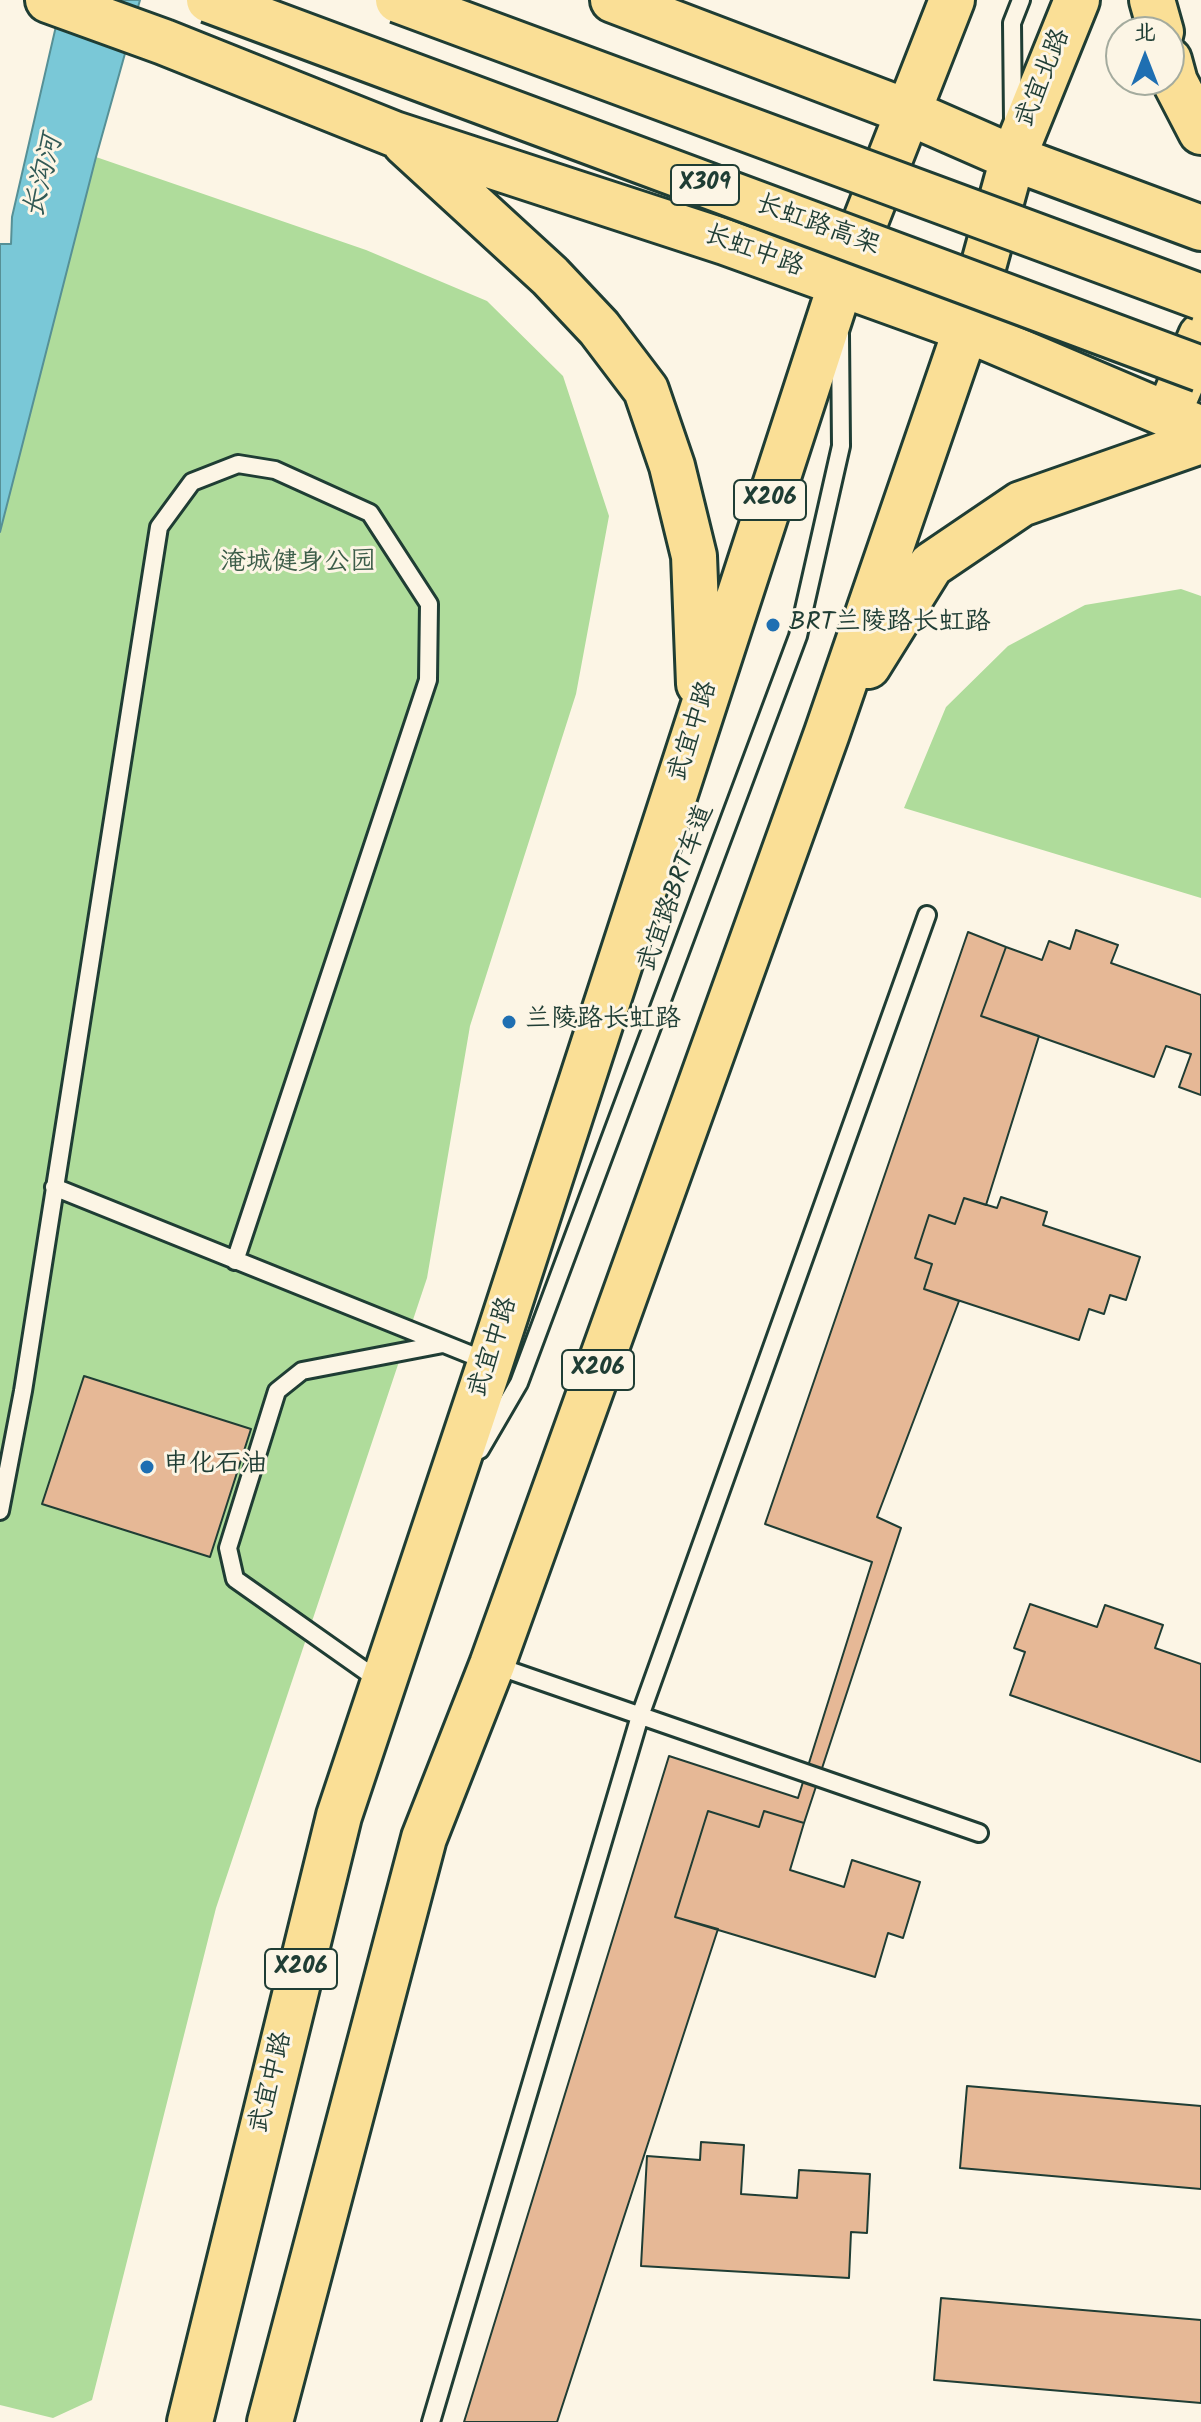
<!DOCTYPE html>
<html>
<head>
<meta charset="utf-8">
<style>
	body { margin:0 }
	#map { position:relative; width:1201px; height:2422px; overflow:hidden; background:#fcf5e5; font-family:Kalam,"LXGW WenKai TC",sans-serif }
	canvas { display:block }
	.north { position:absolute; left:1105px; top:16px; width:80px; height:80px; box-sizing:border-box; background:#fcf5e5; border:2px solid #a4ab9e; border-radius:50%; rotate:0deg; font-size:22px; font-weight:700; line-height:32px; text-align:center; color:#1f3d34 }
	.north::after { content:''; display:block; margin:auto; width:28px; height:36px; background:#1f6fb2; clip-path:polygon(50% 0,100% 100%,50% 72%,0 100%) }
</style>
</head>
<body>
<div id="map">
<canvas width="1201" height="2422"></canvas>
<div class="north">北</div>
</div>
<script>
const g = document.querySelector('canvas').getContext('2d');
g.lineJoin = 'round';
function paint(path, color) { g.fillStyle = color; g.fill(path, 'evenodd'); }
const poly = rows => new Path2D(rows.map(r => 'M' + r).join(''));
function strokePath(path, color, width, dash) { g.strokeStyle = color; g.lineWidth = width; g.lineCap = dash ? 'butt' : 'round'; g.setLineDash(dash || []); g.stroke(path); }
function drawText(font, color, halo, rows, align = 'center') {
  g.font = font + ' Kalam,"LXGW WenKai TC",sans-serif'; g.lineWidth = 6; g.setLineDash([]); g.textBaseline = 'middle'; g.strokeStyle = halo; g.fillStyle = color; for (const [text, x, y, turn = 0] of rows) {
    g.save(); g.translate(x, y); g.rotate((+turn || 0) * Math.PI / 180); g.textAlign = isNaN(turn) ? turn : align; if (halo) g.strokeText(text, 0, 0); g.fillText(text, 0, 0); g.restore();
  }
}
paint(poly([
	[96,157,366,250,487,301,563,376,609,516,576,694,470,1026,427,1278,216,1908,92,2400,53,2418,0,2405,0,532],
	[1181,589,1201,596,1201,898,904,808,946,707,1008,646,1085,605]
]), '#afdc9b');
const water = poly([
	[62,0,140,0,96,157,0,532,0,244,11,244,12,217,62,0]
]);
paint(water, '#7ac8d7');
strokePath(water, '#569096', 2);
const building = poly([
	[1076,930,1118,945,1111,963,1201,995,1201,1095,1179,1087,1191,1054,1166,1046,1154,1077,981,1016,1006,947,1042,960,1049,941,1070,949,1076,930],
	[968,932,1006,947,981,1016,1039,1036,986,1205,964,1198,955,1224,929,1215,915,1258,932,1264,924,1289,959,1301,877,1517,901,1528,804,1823,764,1811,759,1827,708,1811,675,1917,718,1929,557,2422,464,2422,669,1756,798,1798,872,1562,765,1524,968,932],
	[1001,1197,1047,1212,1043,1225,1140,1257,1126,1300,1110,1295,1104,1314,1089,1309,1079,1340,924,1289,932,1264,915,1258,929,1215,955,1224,964,1198,997,1208,1001,1197],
	[84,1376,251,1429,210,1557,42,1504,84,1376],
	[1030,1604,1097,1627,1105,1605,1163,1625,1155,1648,1201,1664,1201,1762,1010,1695,1025,1652,1014,1648,1030,1604],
	[708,1811,759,1827,764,1811,804,1823,790,1870,844,1887,852,1860,920,1882,903,1938,888,1933,875,1977,675,1917,708,1811],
	[967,2086,1201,2106,1201,2189,960,2168,967,2086],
	[701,2142,744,2145,741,2194,797,2198,799,2170,870,2174,867,2233,851,2232,849,2278,641,2266,647,2156,700,2160,701,2142],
	[941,2298,1201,2320,1201,2403,934,2380,941,2298]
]);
paint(building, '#e6b896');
strokePath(building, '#1f3d34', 2);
const lane = poly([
	[1013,121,1012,23,1021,0],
	[54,1187,489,1362],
	[480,1450,519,1383,798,636,841,446,840,335],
	[0,1511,23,1391,159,527,192,482,238,464,275,470,370,513,429,604,428,680,235,1261],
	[494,1665,979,1833],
	[381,1682,235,1579,228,1548,277,1391,302,1371,443,1344],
	[431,2422,640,1716,927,915]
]);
const primary = poly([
	[48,0,164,42,394,134,725,242,966,329,1201,429],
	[613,0,908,112,1013,158,1201,228],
	[1152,0,1161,32],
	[1169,60,1175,82,1201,132],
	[405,143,550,276,599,328,646,390,672,466,694,556,699,684],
	[1174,400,1201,336],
	[868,666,931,565,1021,504,1201,441],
	[190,2422,339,1816,490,1363,840,286,952,0],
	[270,2422,424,1838,492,1665,827,733,966,329,1013,158,1077,0]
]);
strokePath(lane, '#1f3d34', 22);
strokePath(primary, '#1f3d34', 50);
strokePath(lane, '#fcf5e5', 16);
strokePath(primary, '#fadf96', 44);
const highwayBridge = poly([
	[209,0,1201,369],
	[398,0,1201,297]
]);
strokePath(highwayBridge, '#1f3d34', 50, []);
strokePath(highwayBridge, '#fadf96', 44);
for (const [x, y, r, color] of [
	[773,625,8,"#1f6fb2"],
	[509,1022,8,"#1f6fb2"],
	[147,1467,8,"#1f6fb2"]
]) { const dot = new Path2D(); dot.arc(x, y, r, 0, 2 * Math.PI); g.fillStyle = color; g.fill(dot); strokePath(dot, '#fcf5e5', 3); }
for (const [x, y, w] of [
	[705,185,68],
	[770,500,72],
	[598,1370,72],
	[301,1969,72]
]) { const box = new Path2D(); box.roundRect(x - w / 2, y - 20, w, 40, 6); g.fillStyle = '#fcf5e5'; g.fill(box); strokePath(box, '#1f3d34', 2); }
drawText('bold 24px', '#1f3d34', null, [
	["X309",705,185],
	["X206",770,500],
	["X206",598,1370],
	["X206",301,1969]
]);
drawText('26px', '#1f3d34', '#fcf5e5', [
	["武宜北路",1045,79,-68],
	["长虹路高架",817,227,20],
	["长虹中路",753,253,20],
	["武宜中路",695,732,-72],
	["武宜路BRT车道",678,889,-70],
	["武宜中路",495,1348,-72],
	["武宜中路",273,2083,-76]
]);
drawText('26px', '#3c5d49', '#fcf5e5', [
	["淹城健身公园",298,565]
]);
drawText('26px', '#1f3d34', '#fcf5e5', [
	["BRT兰陵路长虹路",789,625],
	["兰陵路长虹路",525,1022],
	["申化石油",163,1467]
], 'left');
drawText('italic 28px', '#315955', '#fcf5e5', [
	["长沟河",46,177,-76]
]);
</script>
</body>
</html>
